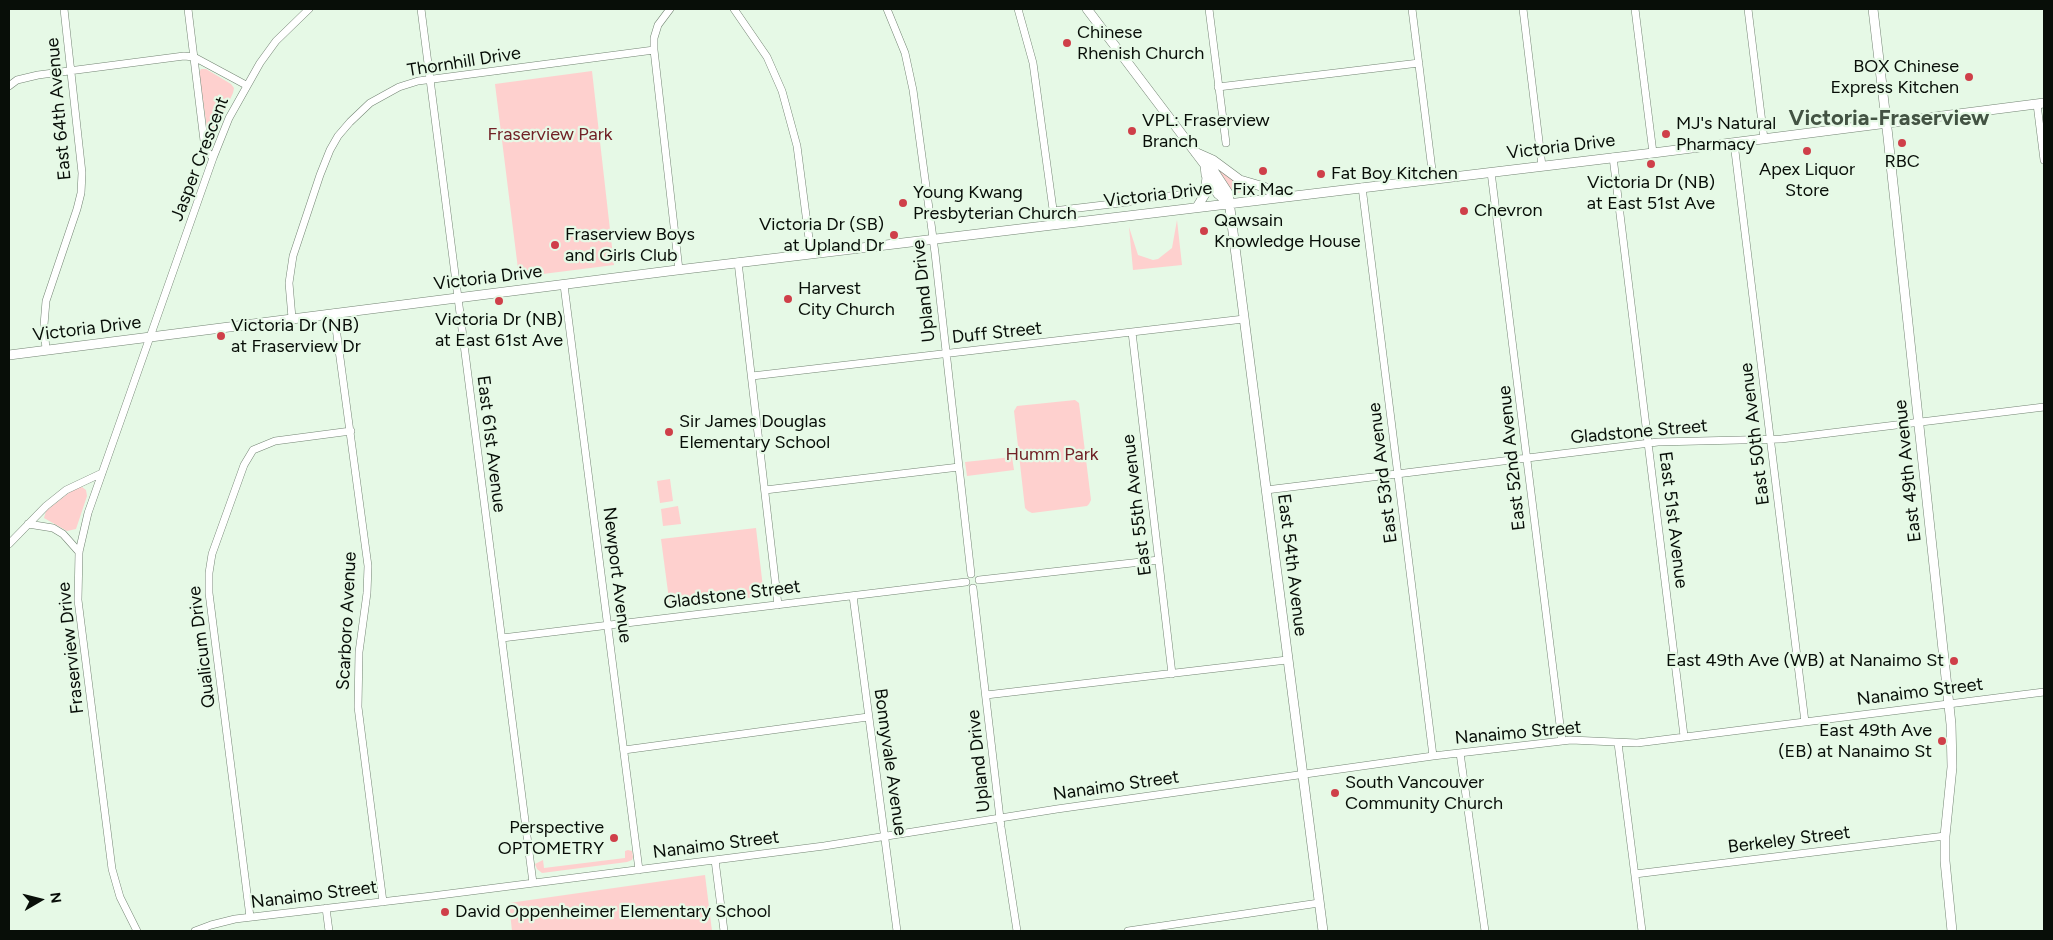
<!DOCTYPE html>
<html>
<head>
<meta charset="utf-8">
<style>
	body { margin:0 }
	#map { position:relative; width:2053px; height:940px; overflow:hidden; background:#e6f9e6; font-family:Figtree,sans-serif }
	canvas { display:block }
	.frame { position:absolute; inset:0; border:10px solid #080e08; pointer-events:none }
	.north { position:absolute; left:15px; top:875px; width:50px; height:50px; -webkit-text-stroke:4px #e6f9e6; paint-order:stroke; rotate:82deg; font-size:14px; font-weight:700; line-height:20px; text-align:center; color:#080e08 }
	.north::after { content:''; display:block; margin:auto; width:18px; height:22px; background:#080e08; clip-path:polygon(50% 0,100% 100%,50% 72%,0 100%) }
</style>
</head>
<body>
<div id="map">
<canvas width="2053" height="940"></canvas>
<div class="frame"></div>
<div class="north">N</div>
</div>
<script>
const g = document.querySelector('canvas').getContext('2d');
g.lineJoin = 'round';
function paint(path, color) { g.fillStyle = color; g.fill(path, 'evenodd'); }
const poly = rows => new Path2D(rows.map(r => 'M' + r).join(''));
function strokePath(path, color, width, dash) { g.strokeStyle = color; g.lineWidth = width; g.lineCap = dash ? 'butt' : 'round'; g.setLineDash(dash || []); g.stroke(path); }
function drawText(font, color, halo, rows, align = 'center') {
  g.font = font + ' Figtree,sans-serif'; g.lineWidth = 4.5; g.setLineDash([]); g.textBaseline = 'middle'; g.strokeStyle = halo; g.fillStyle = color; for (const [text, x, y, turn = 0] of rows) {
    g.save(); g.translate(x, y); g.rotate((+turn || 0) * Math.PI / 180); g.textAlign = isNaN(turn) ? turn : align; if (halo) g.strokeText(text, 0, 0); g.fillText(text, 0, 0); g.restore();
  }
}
paint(poly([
	[201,69,206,69,231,84,234,88,233,93,212,138,208,135,199,73],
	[592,71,614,265,519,277,495,84],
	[1216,166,1240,184,1251,189,1234,194,1215,168],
	[1177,220,1182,265,1133,270,1129,227,1138,255,1153,260,1158,259,1172,248],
	[1075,400,1079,403,1091,500,1089,504,1087,506,1032,513,1028,511,1025,508,1014,411,1017,406],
	[1012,457,1014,470,967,476,965,462],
	[670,479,673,501,660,503,657,481],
	[82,487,86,490,87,496,76,529,67,531,44,518,46,511,75,488],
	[678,506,681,524,663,526,661,509],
	[756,528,764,596,670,607,661,539],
	[628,850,632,851,633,857,632,860,627,862,542,873,537,869,535,864,543,860,544,868,625,858,625,851],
	[705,875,712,931,512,931,509,903]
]), '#fed0ce');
const minor = poly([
	[188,9,205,149,213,158],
	[421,9,533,883],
	[670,9,658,25,654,38,654,50,679,270],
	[734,9,767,57,782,91,797,146,811,254],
	[887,9,905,53,913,90,935,253,971,574],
	[1018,9,1033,63,1055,224],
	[1209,9,1226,143],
	[1412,9,1433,178],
	[1523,9,1542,166],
	[1635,9,1653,153],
	[1748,9,1764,139],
	[9,86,17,80,38,75,184,56,194,57,246,85],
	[1218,87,1419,63],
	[2037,104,2044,160],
	[1734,143,1805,722],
	[1613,157,1684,736],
	[1491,172,1562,741],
	[1362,187,1433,756],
	[1053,211,1129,202,1135,199,1180,195],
	[738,262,778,605],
	[564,285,639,870],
	[334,313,368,566,367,593,359,652,358,707,383,902],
	[292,318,289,283,293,256,320,175,330,150,338,136,350,122,370,103,399,87,418,81,654,50],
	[1132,332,1172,674],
	[46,350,44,325,46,301,77,209,81,193,82,173,64,9],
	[752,376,1244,319],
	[765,490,959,467],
	[1266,490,1658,442,1781,439,2044,407],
	[28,524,53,528,63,534,79,552],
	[9,544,46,506,66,490,102,473],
	[979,580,1159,560],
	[973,588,1001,827,1017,931],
	[853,596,897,931],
	[502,638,966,582],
	[986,695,1287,660],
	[1618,743,1642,931],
	[624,750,868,717],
	[1460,753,1485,931],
	[715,860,724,931],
	[1635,874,1945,836],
	[326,908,329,931],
	[250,917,209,593,209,573,212,554,244,465,253,450,275,441,351,431],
	[137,931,120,897,112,869,78,600,79,552,88,513,213,158,229,118,260,63,276,41,309,9],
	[195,931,211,925,235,919,432,896,824,846,1057,809,1433,756,1571,740,1637,743,2044,692],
	[1128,931,1319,903]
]);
const tertiary = poly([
	[1087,9,1205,165,1213,170,1228,193,1323,931],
	[1873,9,1888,137,1951,724,1952,767,1945,836,1945,861,1952,931],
	[1195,152,1213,160,1240,180,1264,187,1278,197],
	[1205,165,1206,175,1218,194,1229,203],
	[1197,207,1205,194,1207,177],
	[9,355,669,271,1653,153,2044,103]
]);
strokePath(minor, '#738473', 8);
strokePath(tertiary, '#738473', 10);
strokePath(minor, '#fff', 7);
strokePath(tertiary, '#fff', 9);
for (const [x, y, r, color] of [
	[1067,43,5,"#cf3f49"],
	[1969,77,5,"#cf3f49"],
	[1132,131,5,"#cf3f49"],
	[1666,134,5,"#cf3f49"],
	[1902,143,5,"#cf3f49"],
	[1807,151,5,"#cf3f49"],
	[1651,164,5,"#cf3f49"],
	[1263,171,5,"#cf3f49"],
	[1321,174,5,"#cf3f49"],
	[903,203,5,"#cf3f49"],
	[1464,211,5,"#cf3f49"],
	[1204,231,5,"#cf3f49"],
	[894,235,5,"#cf3f49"],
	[555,245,5,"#cf3f49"],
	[788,299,5,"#cf3f49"],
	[499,301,5,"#cf3f49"],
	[221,336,5,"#cf3f49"],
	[669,432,5,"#cf3f49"],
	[1954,661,5,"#cf3f49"],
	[1942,741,5,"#cf3f49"],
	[1335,793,5,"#cf3f49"],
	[614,838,5,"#cf3f49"],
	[445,912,5,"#cf3f49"]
]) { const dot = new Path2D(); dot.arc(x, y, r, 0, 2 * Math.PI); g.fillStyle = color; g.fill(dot); strokePath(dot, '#e6f9e6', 2); }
drawText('18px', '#080e08', '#e6f9e6', [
	["Chinese",1077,33],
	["Rhenish Church",1077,54],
	["BOX Chinese",1959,67,"right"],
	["Express Kitchen",1959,88,"right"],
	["VPL: Fraserview",1142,121],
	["Branch",1142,142],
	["MJ's Natural",1676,124],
	["Pharmacy",1676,145],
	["RBC",1902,162,"center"],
	["Apex Liquor",1807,170,"center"],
	["Store",1807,191,"center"],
	["Fat Boy Kitchen",1331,174],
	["Victoria Dr (NB)",1651,183,"center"],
	["at East 51st Ave",1651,204,"center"],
	["Fix Mac",1263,190,"center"],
	["Young Kwang",913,193],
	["Presbyterian Church",913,214],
	["Chevron",1474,211],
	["Qawsain",1214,221],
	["Knowledge House",1214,242],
	["Victoria Dr (SB)",884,225,"right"],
	["at Upland Dr",884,246,"right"],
	["Fraserview Boys",565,235],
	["and Girls Club",565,256],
	["Harvest",798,289],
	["City Church",798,310],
	["Victoria Dr (NB)",499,320,"center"],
	["at East 61st Ave",499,341,"center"],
	["Victoria Dr (NB)",231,326],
	["at Fraserview Dr",231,347],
	["Sir James Douglas",679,422],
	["Elementary School",679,443],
	["East 49th Ave (WB) at Nanaimo St",1944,661,"right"],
	["East 49th Ave",1932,731,"right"],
	["(EB) at Nanaimo St",1932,752,"right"],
	["South Vancouver",1345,783],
	["Community Church",1345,804],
	["Perspective",604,828,"right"],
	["OPTOMETRY",604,849,"right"],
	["David Oppenheimer Elementary School",455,912]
], 'left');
drawText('18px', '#080e08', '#e6f9e6', [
	["Thornhill Drive",464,62,-9],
	["East 64th Avenue",59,109,-95],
	["Victoria Drive",1561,147,-7],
	["Jasper Crescent",200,159,-69],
	["Victoria Drive",1158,195,-7],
	["Victoria Drive",488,278,-7],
	["Upland Drive",924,291,-96],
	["Victoria Drive",87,329,-7],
	["Duff Street",997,333,-6],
	["Gladstone Street",1639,432,-5],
	["East 50th Avenue",1755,434,-97],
	["East 61st Avenue",491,444,83],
	["East 52nd Avenue",1512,458,-96],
	["East 49th Avenue",1908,471,-96],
	["East 53rd Avenue",1383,473,-97],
	["East 55th Avenue",1137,505,-97],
	["East 51st Avenue",1673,520,83],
	["East 54th Avenue",1292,565,83],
	["Newport Avenue",617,575,83],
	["Gladstone Street",732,595,-7],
	["Scarboro Avenue",347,621,-87],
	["Qualicum Drive",202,647,-97],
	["Fraserview Drive",71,648,-96],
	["Nanaimo Street",1920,692,-7],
	["Nanaimo Street",1518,733,-5],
	["Upland Drive",979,761,-96],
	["Bonnyvale Avenue",890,762,82],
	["Nanaimo Street",1116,786,-8],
	["Berkeley Street",1789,840,-7],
	["Nanaimo Street",716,845,-7],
	["Nanaimo Street",314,895,-7]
]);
drawText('18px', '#712126', '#e6f9e6', [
	["Fraserview Park",550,135],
	["Humm Park",1052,455]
]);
drawText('bold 22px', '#435343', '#e6f9e6', [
	["Victoria-Fraserview",1889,119]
]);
</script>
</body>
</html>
